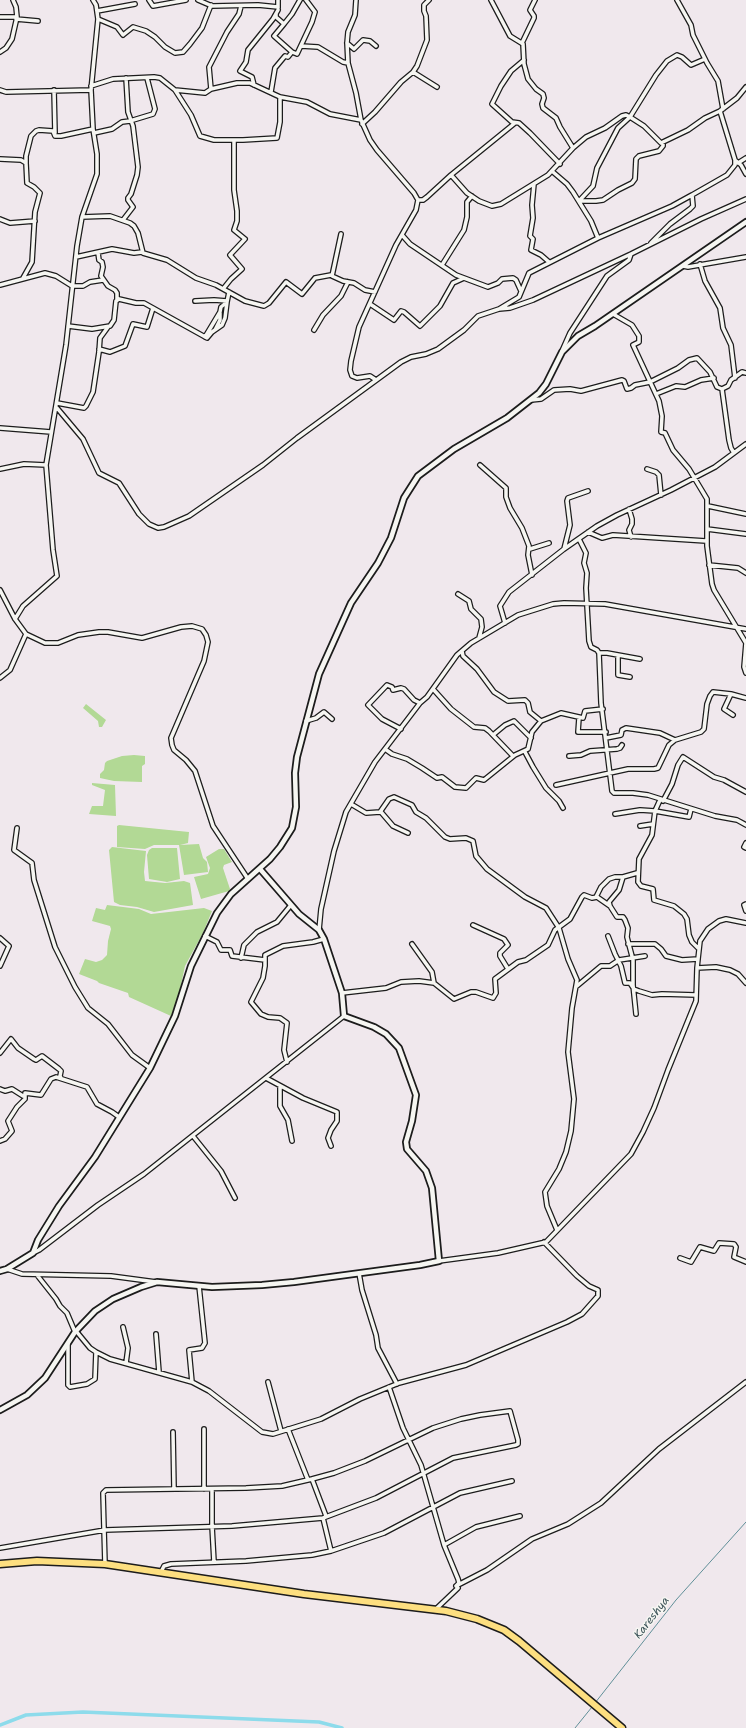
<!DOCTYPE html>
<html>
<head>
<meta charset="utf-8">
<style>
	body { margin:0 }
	canvas { display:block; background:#f0e8ed }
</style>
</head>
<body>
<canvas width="746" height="1728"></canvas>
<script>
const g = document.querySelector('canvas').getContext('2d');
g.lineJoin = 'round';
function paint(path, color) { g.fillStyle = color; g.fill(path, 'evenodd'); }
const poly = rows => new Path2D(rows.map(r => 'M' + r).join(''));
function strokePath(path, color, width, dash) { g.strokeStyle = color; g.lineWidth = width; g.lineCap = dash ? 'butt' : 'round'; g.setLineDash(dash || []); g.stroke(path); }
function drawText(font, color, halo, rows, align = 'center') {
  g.font = font + ' "Shantell Sans",sans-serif'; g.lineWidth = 3; g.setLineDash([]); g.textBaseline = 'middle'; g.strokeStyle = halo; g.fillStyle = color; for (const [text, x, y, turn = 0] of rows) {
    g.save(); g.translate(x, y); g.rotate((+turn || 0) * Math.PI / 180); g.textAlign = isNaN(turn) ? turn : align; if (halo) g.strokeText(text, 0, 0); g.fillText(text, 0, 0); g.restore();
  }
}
paint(poly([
	[86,704,106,720,102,727,99,727,98,721,83,708],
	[134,755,145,756,145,764,142,766,142,782,114,781,100,778,100,774,104,770,105,763,107,761,122,756],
	[92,783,115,785,116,816,89,814,92,806,103,806,105,790,92,785],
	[119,825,189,832,188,843,180,845,199,844,203,858,207,862,208,872,184,875,179,845,154,845,145,849,117,847,117,826],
	[112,847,146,851,144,872,145,881,165,883,184,881,190,883,193,905,154,912,137,907,120,905,114,902,109,850],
	[152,848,177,848,180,879,167,882,149,879,147,855,149,850],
	[219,849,224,849,232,862,224,865,223,868,230,889,229,891,201,899,194,877,208,874,210,868,206,857],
	[107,905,139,909,151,914,204,908,212,911,203,933,185,966,179,994,171,1016,129,997,128,993,99,983,97,981,79,974,85,959,96,962,102,960,107,955,108,941,111,929,110,926,92,921,96,908,105,910]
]), '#b2d995');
strokePath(poly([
	[595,1703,676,1600,746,1522],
	[575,1728,592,1707]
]), '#608f98', 1);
strokePath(poly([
	[0,1725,26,1715,83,1712,319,1722,342,1728]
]), '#8ddbeb', 3.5);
const minor = poly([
	[149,0,153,6,186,0],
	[198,0,212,6,258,5,278,7],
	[278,0,278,8],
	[356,0,355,15,348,32,347,43,348,63,356,93,361,120,370,140,377,150,414,193,418,200,416,210,396,245,359,327,351,361,350,370,352,376,357,378,370,376,376,380],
	[491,0,510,36,523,44,524,64,528,79,536,89,543,94,544,98,542,104,543,108,556,118,560,127,573,148],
	[677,0,691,25,693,35,707,63,718,81,723,109],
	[97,11,135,4],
	[276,14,276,17,284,24,274,36,292,52],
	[0,17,17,17],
	[16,19,38,21],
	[98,19,117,27,123,35,133,27,146,31,155,37,165,47,175,53,183,52,190,44,202,28,211,5],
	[284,24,292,14,300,0],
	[347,43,354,49,363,40,370,41,376,46],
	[522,43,534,18,534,16,530,10,535,0],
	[301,46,318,47,343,62,348,63],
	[0,52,6,48,12,39,17,17,16,7,13,0],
	[524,60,511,71,501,86,492,104,512,122,519,123,530,133,560,164],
	[413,72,437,87],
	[254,85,252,77,240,71,246,62,248,50,273,19,278,10],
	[91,86,113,79,154,77,160,78,175,90,205,93,211,89,237,83,250,83,280,97,307,102,330,114,361,120],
	[211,89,209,67,227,32,239,14,241,6],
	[0,90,6,92,91,90],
	[54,90,55,133],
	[175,90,191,115,200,136,214,140,243,140,277,138,280,122,280,97],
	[271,92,275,68,285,56,288,57,292,52,297,54,312,22,315,12,306,0],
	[720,111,735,160,741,165,746,174],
	[362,124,375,112,401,82,413,72,417,66,427,40,426,16,424,11,424,5,429,0],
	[94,133,112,129,122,122,130,121,153,114,155,109,147,78],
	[663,142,663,146,659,151,639,156,636,159,635,179,632,183,618,190,603,200,596,201,579,201,593,186,597,168,618,128,630,117,656,75,667,61,677,55,682,57,691,65,705,59],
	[0,159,21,160,26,163,27,183,34,187,40,193,35,212,32,262,23,278],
	[26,163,26,156,31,136,36,131,39,130,53,131,55,136,61,136,93,129],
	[738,163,746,158],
	[553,172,567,184,573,192,591,221,598,238],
	[451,175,515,123],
	[534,184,532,205,533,218,530,236,533,239,531,250,541,255,549,262],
	[418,200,423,200,427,197,451,175,467,193,479,201,492,206,501,204,548,175,573,148,586,137,605,128,622,116,626,115,630,117,644,126,661,143,688,130,705,118,720,111,737,98,746,87],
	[82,217,110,216,130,223,134,226,138,233,143,253,167,260,196,278,216,285,245,301,264,306,269,303,286,282,302,294,315,278,331,275],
	[0,219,10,223,35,221],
	[123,220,133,207,128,200,128,198,131,194,137,175,138,167,133,126,128,112,126,78],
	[341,234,332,276,343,281,354,283,365,290,375,292],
	[402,235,410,244,456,275,488,287,498,283,502,279,513,278,516,280,521,291],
	[651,243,670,224,690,209,693,206,692,195,727,175,735,165,735,160],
	[98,253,99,260,102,262,103,267,101,276,108,286,115,290,117,293,117,300],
	[76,257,112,249,134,253,142,252],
	[700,264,705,281,720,308,723,328,731,345,735,378],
	[442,265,464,230,467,217,467,202,472,196],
	[683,266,688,267,746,257],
	[0,285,45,273,56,276,72,286,83,286,90,282,103,280],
	[223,289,231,279,242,269,230,255,245,239,234,230,237,221,237,211,234,190,234,140],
	[195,301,214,300,227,301],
	[370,304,394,320,401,311,404,312,420,326,440,306,453,283,464,278],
	[499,309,519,297,529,273,598,238,672,206,692,195],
	[613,314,632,325,639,336,639,342,633,345,659,401,662,416,661,432,665,433,673,450,689,469,707,499,707,546,712,584,714,590,746,643,744,667,746,673],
	[68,326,92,329,110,326,114,320,116,301,119,299,136,303,144,303,207,338,212,332,222,325,225,318,227,302],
	[215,330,220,320,220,313],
	[314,330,323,315,341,296,348,282],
	[205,337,220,312,221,307,227,302,229,292],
	[99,349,110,352,125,346,133,324,147,327,153,308],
	[562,351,570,333,607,276,629,260,631,254],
	[722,389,728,386,731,380,742,372,746,373],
	[656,394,676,386,685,387,701,380,714,378],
	[531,400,541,399,554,390,570,389,581,391,622,380,624,381,627,389,631,388,635,385,650,382,678,368,689,360,697,358,710,372,717,387,722,389,729,440,731,448,734,453],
	[57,403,84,408,86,406,93,392,99,352,100,338,108,327],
	[57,408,83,439,99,473,119,483,139,514,149,524,158,528,164,527,189,516,263,465,297,438,401,362,411,357,426,354,438,349,464,330,478,316,499,309,510,308,533,300,631,254,701,219,746,199],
	[0,428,51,432],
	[480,465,506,488,506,497,510,508,522,528,529,546,528,555,532,575],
	[0,469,24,464,46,465],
	[647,469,656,472,659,475,661,495],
	[708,506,746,514],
	[629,509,632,519,632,524,629,530,631,537],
	[707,529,746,534],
	[588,532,602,538,613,535,706,541],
	[579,539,586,553,584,563,587,573,586,588,589,641,591,647,597,650,599,653,601,703,612,791,614,793,633,793,648,795,715,816,737,820,746,825],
	[530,549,549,543],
	[564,549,570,525,567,501,568,498,588,491],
	[709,565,738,568,746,573],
	[0,590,15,619,26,634,45,643,58,643,78,635,99,632,108,632,142,638,181,627,192,626,202,629,206,635,208,642,204,661,171,738,172,745,174,750,186,760,195,771,213,826,248,879],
	[458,594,469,601,471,609,481,619,482,627,479,638],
	[15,619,23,606,57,576,53,550,46,465,66,345,77,246,82,217,97,174,97,154,93,129,91,90,98,19,96,5,93,0],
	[505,623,500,606,509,592,564,549,597,526,617,515,671,490,715,467,746,444],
	[462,651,463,656,477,669,494,692,508,701,525,700,528,703,530,712,541,721],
	[599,653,607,653,640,659],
	[618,656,618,675,630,677],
	[0,678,10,670,26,634],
	[433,689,451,709,474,727,485,728,489,731,513,756],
	[731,694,724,709,733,715],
	[579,718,578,732,606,732],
	[306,721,316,718,324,712,332,719],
	[401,729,382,719,368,705,387,685,392,687,393,690,401,688,404,689,414,700,420,703],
	[493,735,505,725,514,721,531,738],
	[606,738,621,735,622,730,626,728,660,733,675,740,701,732,704,729,707,704,710,696,713,692,731,694,746,698],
	[385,749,392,754,407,759,422,768,437,778,442,777,455,787,466,788,476,778,484,780,515,755,528,749,532,732,541,721,561,713,583,718,585,711,603,709],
	[525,752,533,767,546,788,559,801,563,808],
	[569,756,581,755,590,751,617,749,620,748,622,745],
	[556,785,628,769,654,769,658,768,669,745,675,740],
	[660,800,655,811,652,835,639,859,638,882,641,886,653,889,654,900,674,906,684,914,687,919,689,935,692,942,699,949],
	[663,801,672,784,678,765,683,757,714,777,724,780,746,792],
	[351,804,366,813,380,812,389,799,394,797,412,805,416,812,426,818,445,837,450,839,466,838,473,841,476,856,487,869,525,897,546,908,559,928,568,959,577,980,572,1008,568,1052,574,1099,571,1131,566,1152,559,1169,545,1192,547,1206,557,1230],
	[381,812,393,826,408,833],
	[615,814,640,810,655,811,689,817,691,809],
	[640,826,653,824],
	[17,828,14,850,32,863,34,880,55,947,75,987,88,1008,108,1024,132,1055,150,1068],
	[746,843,744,847,746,848],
	[596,897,601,887,609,879,615,877,623,877],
	[746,904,744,905,746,911],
	[610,906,609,902,619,890,623,877,637,873],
	[473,925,504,939,508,945,500,953,500,956,508,969],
	[319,930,321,909,334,851,346,812,375,762,420,703,427,697,457,655,471,643,518,615,553,604,564,603,605,604,746,629],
	[205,936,217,942,221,950,230,950,232,956,265,960],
	[608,936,615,954,621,966,625,983,630,983,634,989,639,991,652,995,662,994,696,995],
	[0,938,9,946,0,966],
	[412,944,432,972,434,983],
	[628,944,655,944,661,949,666,956,682,960,698,959],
	[241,958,244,945,257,932,277,922,291,905],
	[697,968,716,967,730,970,738,974,746,983],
	[577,986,601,966,610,966,619,960,645,956],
	[342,993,386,988,401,982,419,981,434,983,454,999,471,992,476,992,493,998,496,993,495,979,518,962,526,960,548,945,555,930,570,919,582,897,584,895,592,898,597,897,610,906,617,917,623,917,625,920,628,928,627,937,633,960,633,985,636,1014],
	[0,1053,11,1039,18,1048,34,1059,36,1060,42,1056,59,1069,61,1071,60,1076,61,1078],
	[287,1062,284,1050,287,1023,280,1018,268,1017,261,1014,251,1002,263,978,265,966,265,955,283,946,313,942,324,939],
	[266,1078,303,1098,337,1112,337,1121,331,1130,328,1138,331,1146],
	[280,1086,280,1106,288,1120,292,1141],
	[0,1089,5,1091,12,1089,23,1096,25,1095],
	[193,1136,221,1171,235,1198],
	[0,1141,5,1139,12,1131,8,1121,17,1107,25,1099,25,1093,41,1095,51,1079,56,1077,87,1087,97,1104,112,1112,119,1117],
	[33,1253,39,1250,98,1205,144,1174,344,1016],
	[680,1258,691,1262,700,1247,714,1251,719,1243,734,1244,736,1247,734,1257,746,1262],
	[439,1261,498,1253,546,1242,631,1154,643,1132,654,1108,668,1070,696,1001,697,968,700,941,708,929,719,921,726,919,746,923],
	[7,1269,22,1274,111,1276,156,1282],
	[359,1273,362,1290,376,1335,378,1348,397,1384],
	[37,1275,56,1299,60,1306,67,1313,75,1332],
	[123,1327,128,1348,126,1363],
	[76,1331,90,1348,96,1352,110,1359,192,1382,209,1391,262,1432,273,1434,321,1419,360,1399,399,1383,466,1365,567,1322,582,1314,598,1296,598,1290,589,1286,577,1276,544,1242],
	[156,1334,159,1372],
	[68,1344,68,1385,70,1387,87,1384,95,1379,96,1352],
	[192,1382,189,1350,202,1348,205,1343,199,1286],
	[268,1382,281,1431],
	[389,1387,403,1428,421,1465,444,1545,458,1579,459,1583,456,1586,458,1588,436,1609],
	[288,1429,308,1480],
	[173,1432,174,1489],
	[204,1489,204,1429],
	[212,1489,212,1526,214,1562],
	[323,1518,331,1551],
	[444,1545,476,1527,520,1516],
	[0,1548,105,1530,232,1526,323,1518,376,1498,453,1458,516,1445,518,1444,518,1440,510,1411,480,1415,461,1419,433,1428,365,1461,334,1473,312,1479],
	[105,1564,103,1493,106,1490,246,1488,282,1486,312,1479,326,1516],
	[161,1572,164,1566,171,1564,246,1561,312,1555,331,1551,384,1533,460,1493,512,1481],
	[456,1586,487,1570,532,1539,568,1524,601,1503,659,1449,746,1382]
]);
const tertiary = poly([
	[0,1271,7,1269,33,1253,38,1240,59,1206,95,1157,150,1068,175,1016,191,966,217,913,231,894,270,859,280,847,292,828,296,807,295,773,297,757,319,674,351,603,378,563,391,538,404,498,418,476,454,449,507,418,539,393,546,384,562,352,578,336,595,326,746,222],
	[0,1410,27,1395,45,1378,75,1332,95,1311,113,1299,141,1287,157,1282,212,1287,262,1285,294,1282,420,1265,439,1261,432,1188,426,1171,407,1149,406,1142,412,1121,416,1095,399,1048,386,1034,374,1027,344,1016,342,993,324,939,319,930,299,914,260,869]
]);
const trunk = poly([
	[0,1564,37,1561,105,1564,304,1594,446,1611,477,1619,504,1630,519,1641,622,1728]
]);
strokePath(minor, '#1c1c1c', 6);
strokePath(tertiary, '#1c1c1c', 8);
strokePath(trunk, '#1c1c1c', 9);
strokePath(minor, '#f6f6f2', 3.5);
strokePath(tertiary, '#f6f6f2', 4.5);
strokePath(trunk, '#fddf80', 6);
drawText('italic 11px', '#3e555a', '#f6f6f2', [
	["Kareshya",652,1618,-52]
]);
</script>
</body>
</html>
